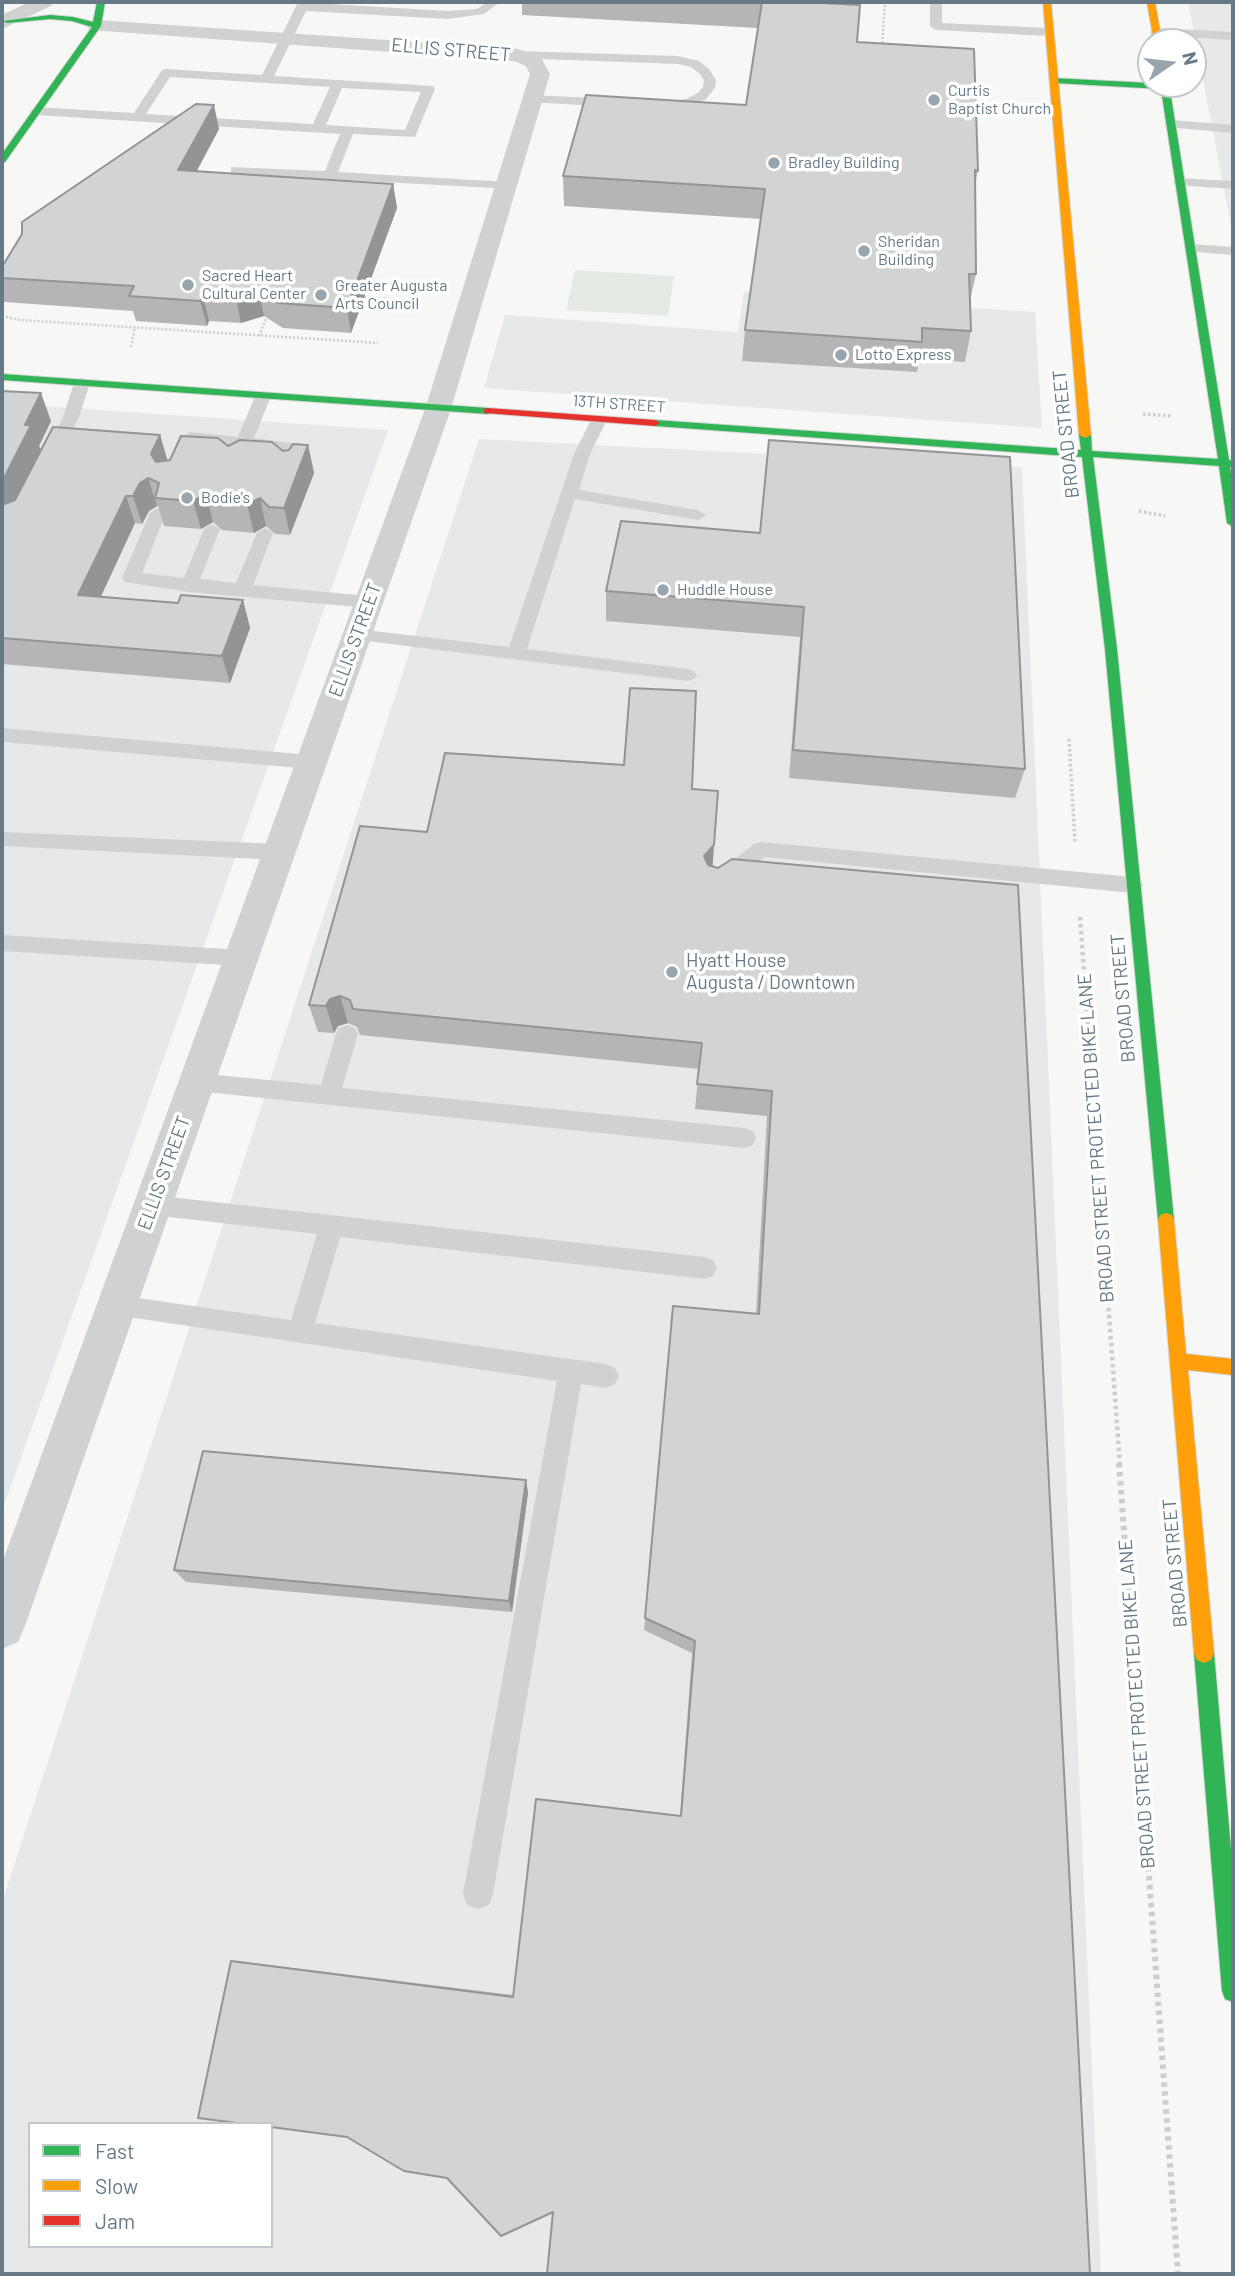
<!DOCTYPE html>
<html>
<head>
<meta charset="utf-8">
<style>
	body { margin:0 }
	#map { position:relative; width:1235px; height:2276px; overflow:hidden; background:#f7f7f6; font-family:Barlow,sans-serif }
	canvas { display:block }
	.frame { position:absolute; inset:0; border:4px solid #657987; pointer-events:none }
	.legend { position:absolute; left:28px; top:2122px; width:245px; height:126px; box-sizing:border-box; background:#fff; border:2px solid #c1c9cf; margin:0; padding:9px 12px; list-style:none; font-size:21px; color:#657987 }
	.legend li { display:flex; align-items:center; gap:14px; height:35px }
	.legend b { width:35px; border:2px solid #c1c9cf }
	.north { position:absolute; left:1137px; top:28px; width:70px; height:70px; box-sizing:border-box; background:#fff; border:2px solid #c1c9cf; border-radius:50%; rotate:76deg; font-size:19px; font-weight:700; line-height:28px; text-align:center; color:#657987 }
	.north::after { content:''; display:block; margin:auto; width:24px; height:32px; background:#98a5ae; clip-path:polygon(50% 0,100% 100%,50% 72%,0 100%) }
</style>
</head>
<body>
<div id="map">
<canvas width="1235" height="2276"></canvas>
<div class="frame"></div>
<ul class="legend">
<li><b style="height:9px;background:#30b455"></b>Fast</li>
<li><b style="height:9px;background:#ff9f0a"></b>Slow</li>
<li><b style="height:9px;background:#e5322d"></b>Jam</li>
</ul>
<div class="north">N</div>
</div>
<script>
const g = document.querySelector('canvas').getContext('2d');
g.lineJoin = 'round';
function paint(path, color) { g.fillStyle = color; g.fill(path, 'evenodd'); }
const poly = rows => new Path2D(rows.map(r => 'M' + r).join(''));
function strokePath(path, color, width, dash) { g.strokeStyle = color; g.lineWidth = width; g.lineCap = dash ? 'butt' : 'round'; g.setLineDash(dash || []); g.stroke(path); }
function drawText(font, color, halo, rows, align = 'center') {
  g.font = font + ' Barlow,sans-serif'; g.lineWidth = 7; g.setLineDash([]); g.textBaseline = 'middle'; g.strokeStyle = halo; g.fillStyle = color; for (const [text, x, y, turn = 0] of rows) {
    g.save(); g.translate(x, y); g.rotate((+turn || 0) * Math.PI / 180); g.textAlign = isNaN(turn) ? turn : align; if (halo) g.strokeText(text, 0, 0); g.fillText(text, 0, 0); g.restore();
  }
}
paint(poly([
	[1188,2,1233,2,1233,235],
	[744,292,1035,312,1042,428,484,388,505,315,738,332],
	[2,403,388,430,2,1511],
	[479,439,1022,467,1101,2274,2,2274,2,1902],
	[30,2124,271,2124,271,2246,30,2246]
]), '#e7e8e8');
paint(poly([
	[575,270,674,276,668,316,566,310]
]), '#e6eae4');
const fast = poly([
	[97,2,105,2,101,26,5,162,2,163,2,154,92,27,72,21,50,19,7,23,3,21,50,15,73,17,93,22,97,2],
	[1052,78,1169,84,1229,460,1233,461,1233,467,1230,467,1233,488,1233,527,1227,523,1219,466,1093,457,1117,649,1174,1220,1172,1225,1166,1227,1160,1225,1158,1220,1105,649,1082,457,655,426,650,423,655,420,1081,450,1079,435,1085,432,1091,435,1092,451,1218,459,1161,89,1055,83,1052,82,1052,78],
	[2,374,488,408,493,411,488,414,2,380,2,374],
	[1204,1643,1211,1646,1214,1653,1233,1873,1233,2002,1225,1999,1222,1991,1194,1653,1197,1646,1204,1643]
]);
const slow = poly([
	[1043,2,1051,2,1091,435,1085,438,1079,435,1043,2],
	[1147,2,1155,2,1162,42,1154,42,1147,2],
	[1166,1213,1172,1215,1174,1220,1186,1354,1233,1359,1233,1375,1188,1370,1214,1653,1211,1660,1204,1663,1197,1660,1194,1653,1158,1220,1160,1215,1166,1213]
]);
const jam = poly([
	[488,408,655,420,660,423,655,426,484,413,484,409,488,408]
]);
strokePath(fast, '#d3d5d5', 2);
strokePath(slow, '#d3d5d5', 2);
strokePath(jam, '#d3d5d5', 2);
strokePath(poly([
	[882,47,885,2],
	[360,297,394,299],
	[2,316,20,320,378,343],
	[259,336,268,314],
	[131,347,135,327]
]), '#cccecf', 2.5, [2, 2]);
strokePath(poly([
	[1143,414,1173,416],
	[1139,511,1165,516],
	[1069,739,1075,842]
]), '#cccecf', 3.5, [2.5, 2.5]);
strokePath(poly([
	[1080,917,1120,1465]
]), '#cccecf', 4.5, [3.5, 3.5]);
strokePath(poly([
	[1119,1463,1178,2274]
]), '#cccecf', 6, [4.5, 4.5]);
paint(poly([
	[298,2,447,11,477,9,487,2,500,2,484,14,447,19,306,11,274,76,433,86,435,89,415,137,353,134,338,172,507,182,512,183,512,189,236,174,231,173,231,167,325,171,340,134,36,115,30,111,36,107,134,113,162,70,166,69,262,75,298,2],
	[170,77,330,87,313,124,146,114,170,77],
	[342,88,421,92,405,130,326,125,342,88],
	[930,2,942,2,942,23,1049,28,1055,32,1049,36,936,30,930,26,930,2],
	[1156,28,1233,32,1233,40,1152,35,1150,32,1156,28],
	[518,51,678,56,699,61,709,69,716,80,715,88,706,99,693,106,662,109,656,105,658,102,686,99,698,93,703,87,704,80,700,74,691,67,678,64,514,58,514,52,518,51],
	[533,95,614,99,620,103,614,107,529,102,527,99,533,95],
	[1171,120,1233,125,1233,133,1166,127,1165,124,1171,120],
	[1180,178,1233,181,1233,189,1175,185,1173,182,1180,178],
	[1191,244,1233,247,1233,255,1186,251,1186,245,1191,244],
	[82,378,90,383,79,417,59,457,47,457,45,454,63,417,74,383,82,378],
	[263,391,271,396,254,438,305,445,307,448,297,471,285,471,283,467,289,452,250,447,245,464,237,469,229,464,235,446,190,442,182,437,190,432,238,437,255,396,263,391],
	[599,415,607,420,590,454,579,490,698,510,706,515,698,520,575,499,527,649,688,669,694,671,697,675,694,679,688,681,351,639,348,635,357,629,509,647,574,454,591,420,599,415],
	[158,508,166,513,142,573,184,578,204,529,212,524,220,529,200,579,236,583,257,533,265,528,273,533,253,585,368,596,377,602,368,608,189,592,125,582,122,578,150,513,158,508],
	[2,728,311,755,318,757,321,762,318,767,311,769,2,742,2,728],
	[2,832,279,844,286,847,289,852,286,857,279,860,2,846,2,832],
	[761,842,1133,877,1140,880,1143,885,1140,890,1133,893,765,857,729,885,722,888,715,885,712,880,715,875,754,844,761,842],
	[2,935,241,950,248,952,251,958,248,964,241,966,2,951,2,935],
	[347,1025,355,1028,358,1034,342,1088,745,1128,753,1131,756,1138,753,1145,745,1148,196,1091,188,1089,185,1082,188,1075,196,1073,321,1085,336,1034,339,1028,347,1025],
	[152,1195,705,1257,713,1260,717,1268,713,1276,705,1279,340,1237,315,1323,606,1364,615,1368,619,1376,615,1384,606,1388,581,1384,493,1894,489,1905,478,1909,467,1905,463,1894,557,1381,108,1314,105,1306,108,1298,117,1295,291,1320,317,1234,152,1215,144,1212,140,1205,144,1198,152,1195]
]), '#d0d2d2');
paint(poly([
	[29,2,54,2,51,6,2,29,2,15,29,2],
	[97,20,518,49,541,58,550,74,451,409,25,1626,18,1642,2,1649,2,1563,425,409,530,74,526,66,514,61,90,30,87,26,90,22,97,20]
]), '#d0d2d2');
paint(fast, '#30b455');
paint(slow, '#ff9f0a');
paint(jam, '#e5322d');
paint(poly([
	[522,2,823,2,822,3,857,42,978,171,975,184,976,274,970,301,971,331,965,362,919,359,917,372,742,361,745,330,761,219,564,206,563,176,746,105,758,28,522,15],
	[219,129,197,171,393,184,397,208,351,333,283,328,264,316,241,323,209,321,207,326,136,321,133,311,4,302,2,295,2,267],
	[2,391,51,421,39,446,41,450,160,435,167,461,228,446,283,451,308,445,314,473,290,535,275,534,266,526,254,533,222,530,213,522,201,529,164,526,158,506,157,506,149,511,142,524,135,523,101,596,178,603,243,600,250,628,230,683,2,664],
	[760,533,1025,769,1015,798,789,778,800,637,606,621,606,591],
	[692,789,718,791,712,866,718,868,1018,885,553,2212,447,2178,231,1961,245,1962,513,1995,680,1816,692,1653,644,1630,673,1306,756,1314,767,1116,695,1109,699,1069,360,1035,357,1027,348,1023,338,1026,334,1033,318,1032,309,1005,427,832],
	[526,1480,528,1493,512,1612,186,1582,174,1570]
]), '#b5b5b5');
paint(poly([
	[214,105,219,129,184,194,178,170],
	[393,184,397,208,351,333,347,308],
	[259,291,264,316,241,323,236,298],
	[203,296,209,321,207,326,200,301],
	[41,393,51,421,39,446,42,453,9,518,2,521,2,482,25,425],
	[160,435,168,462,160,482,151,454],
	[308,445,314,473,290,535,284,508],
	[148,478,157,506,149,511,142,524,133,496,140,483],
	[206,494,213,522,201,529,193,501],
	[126,496,135,523,89,622,78,595],
	[260,498,266,526,254,533,247,505],
	[243,600,250,628,230,683,222,656],
	[714,845,712,874,704,856],
	[340,996,348,1023,338,1026,334,1033,326,1006,330,999],
	[526,1480,528,1493,512,1612,509,1601]
]), '#939494');
const building = poly([
	[762,2,823,2,822,3,860,5,857,42,974,49,978,171,975,170,976,274,969,274,971,331,922,328,922,342,745,330,765,189,563,176,586,95,746,105,762,2],
	[196,104,214,105,178,170,393,184,347,308,278,303,259,291,236,298,203,296,200,301,129,296,134,286,2,278,2,267,22,234,22,222,196,104],
	[2,391,41,393,25,425,31,425,2,482,2,391],
	[53,427,160,435,151,454,156,462,170,460,181,436,218,438,228,446,240,440,272,442,283,451,289,450,293,444,308,445,284,508,269,507,260,498,247,505,215,503,206,494,193,501,155,498,159,483,148,478,140,483,133,496,126,496,78,595,178,603,181,595,243,600,222,656,2,638,2,505,15,500,53,427],
	[769,440,1010,457,1025,769,793,750,804,607,606,591,621,521,760,533,769,440],
	[630,688,696,691,692,789,718,791,714,845,704,856,708,865,718,868,732,859,1018,885,1090,2274,547,2274,553,2212,501,2236,447,2178,404,2171,347,2137,271,2127,271,2124,245,2124,198,2118,231,1961,513,1997,536,1799,681,1816,695,1641,645,1618,673,1306,759,1314,772,1091,697,1084,702,1043,353,1009,350,1000,340,996,330,999,326,1006,309,1005,360,826,427,832,445,753,624,765,630,688],
	[203,1451,526,1480,509,1601,174,1570,203,1451]
]);
paint(building, '#d2d3d3');
strokePath(building, '#939494', 2);
for (const [x, y, r, color] of [
	[934,100,7,"#98a5ae"],
	[774,163,7,"#98a5ae"],
	[864,251,7,"#98a5ae"],
	[188,285,7,"#98a5ae"],
	[321,295,7,"#98a5ae"],
	[841,355,7,"#98a5ae"],
	[187,498,7,"#98a5ae"],
	[663,590,7,"#98a5ae"],
	[672,972,7,"#98a5ae"]
]) { const dot = new Path2D(); dot.arc(x, y, r, 0, 2 * Math.PI); g.fillStyle = color; g.fill(dot); strokePath(dot, '#fff', 2.5); }
drawText('16px', '#657987', '#fff', [
	["Curtis",948,91],
	["Baptist Church",948,109],
	["Bradley Building",788,163],
	["Sheridan",878,242],
	["Building",878,260],
	["Sacred Heart",202,276],
	["Cultural Center",202,294],
	["Greater Augusta",335,286],
	["Arts Council",335,304],
	["Lotto Express",855,355],
	["Bodie's",201,498],
	["Huddle House",677,590]
], 'left');
drawText('16px', '#657987', '#fff', [
	["13TH STREET",619,404,4]
]);
drawText('19px', '#657987', '#fff', [
	["ELLIS STREET",451,50,5],
	["BROAD STREET",1066,434,-96],
	["ELLIS STREET",355,640,-70],
	["BROAD STREET",1123,998,-95],
	["BROAD STREET PROTECTED BIKE LANE",1096,1138,-94],
	["ELLIS STREET",164,1173,-70],
	["BROAD STREET",1175,1563,-95],
	["BROAD STREET PROTECTED BIKE LANE",1137,1704,-94]
]);
drawText('19px', '#657987', '#fff', [
	["Hyatt House",686,961],
	["Augusta / Downtown",686,983]
], 'left');
</script>
</body>
</html>
